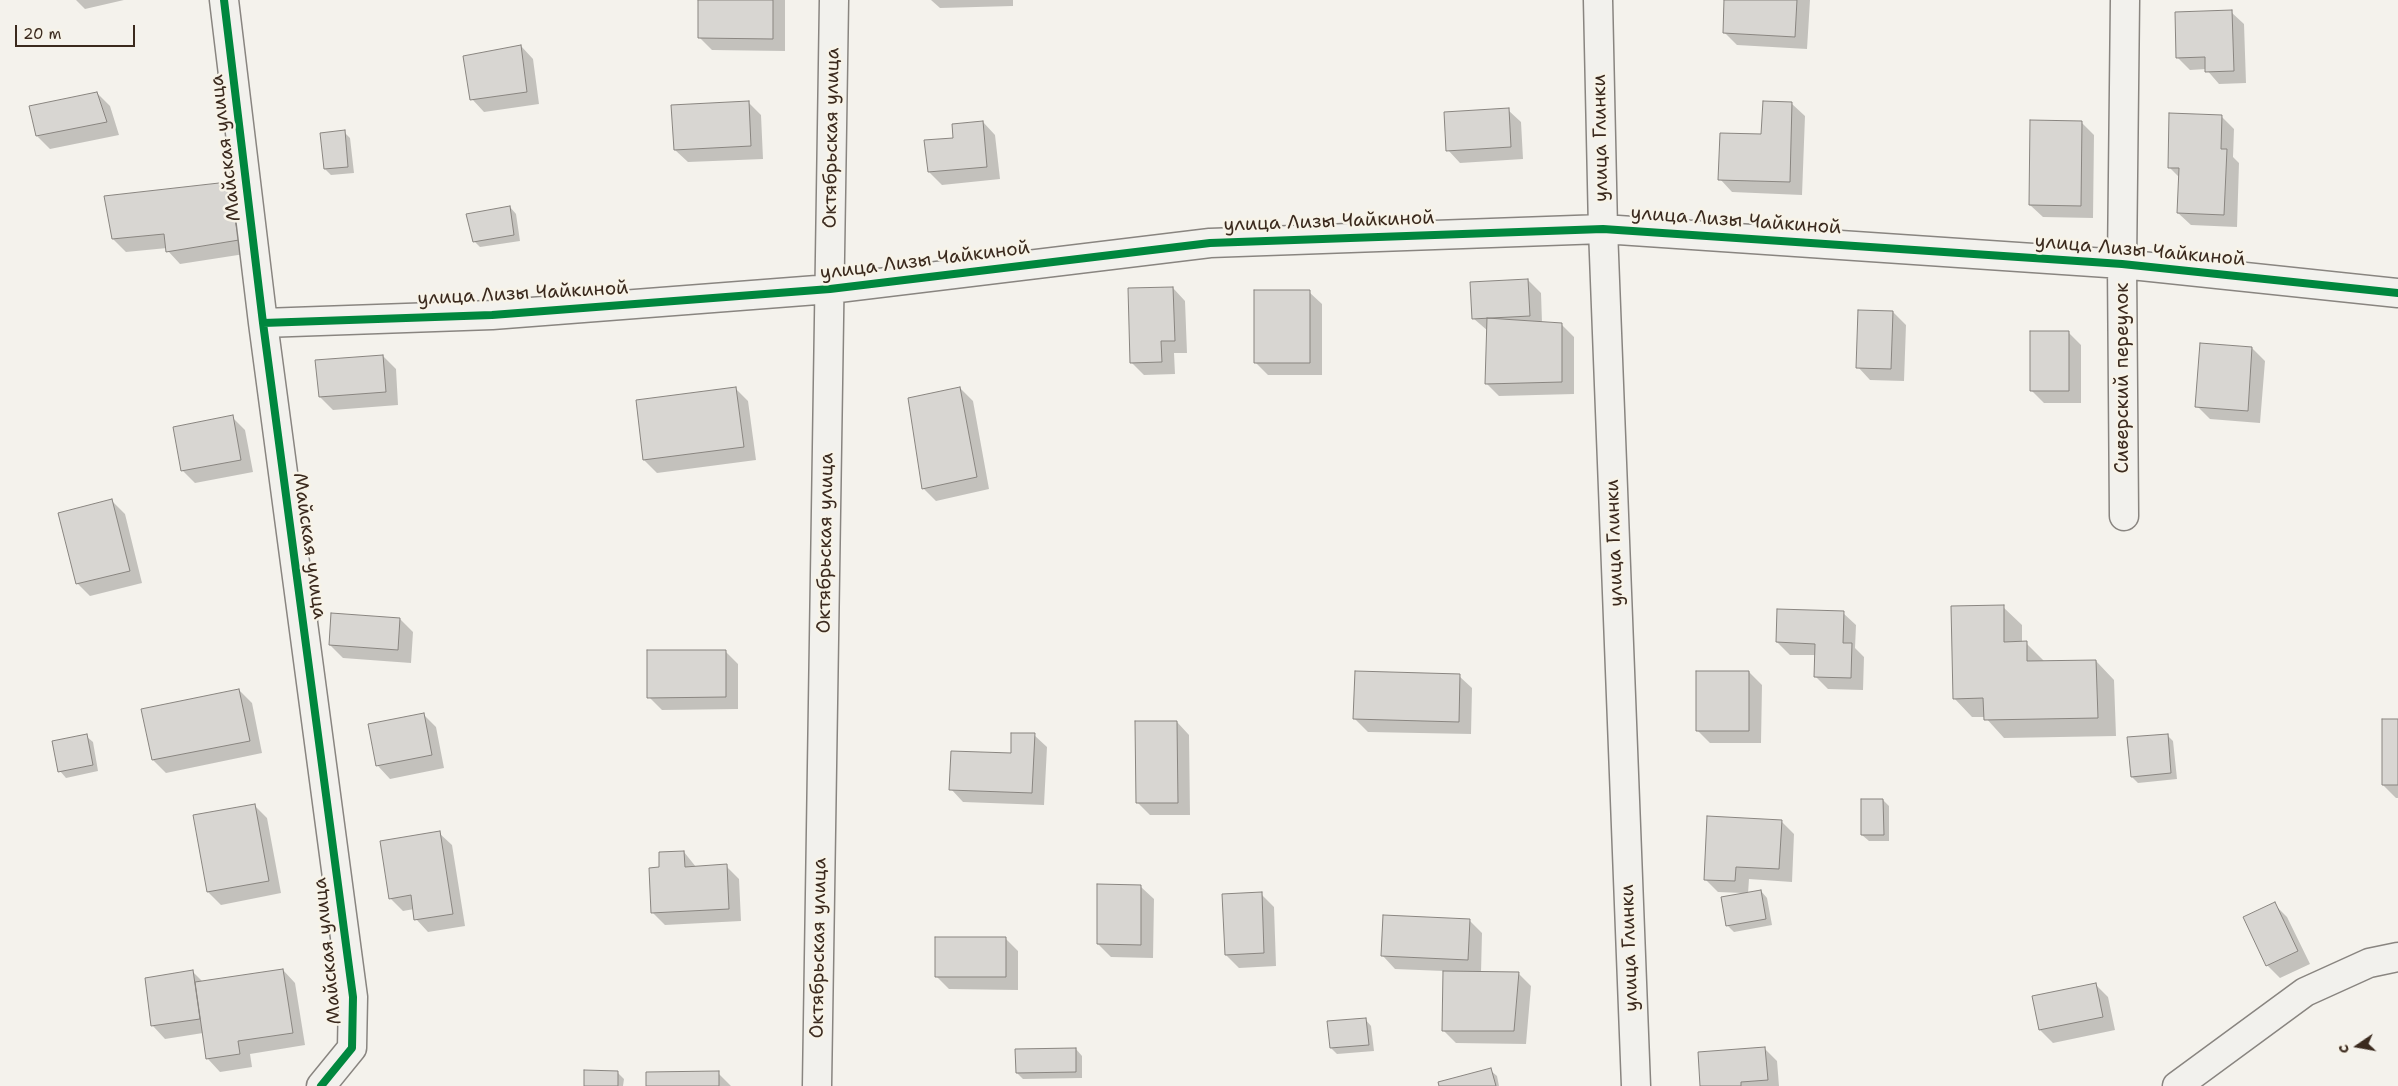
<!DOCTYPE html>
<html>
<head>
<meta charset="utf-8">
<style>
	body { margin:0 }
	#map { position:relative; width:2398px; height:1086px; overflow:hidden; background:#f4f2ec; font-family:"Shantell Sans",sans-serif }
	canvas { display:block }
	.north { position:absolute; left:2333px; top:1021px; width:50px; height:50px; -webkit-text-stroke:4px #f7f3e8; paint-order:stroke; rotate:258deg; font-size:14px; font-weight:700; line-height:20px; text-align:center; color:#3b2a1e }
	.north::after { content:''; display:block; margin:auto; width:18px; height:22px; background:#3b2a1e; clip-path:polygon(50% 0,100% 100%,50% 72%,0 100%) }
	.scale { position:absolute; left:15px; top:25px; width:120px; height:22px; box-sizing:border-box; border:2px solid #3b2a1e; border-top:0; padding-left:6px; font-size:15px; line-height:18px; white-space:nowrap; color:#3b2a1e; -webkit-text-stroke:4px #f7f3e8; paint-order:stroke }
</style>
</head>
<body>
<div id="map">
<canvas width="2398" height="1086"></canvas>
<div class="north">С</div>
<div class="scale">20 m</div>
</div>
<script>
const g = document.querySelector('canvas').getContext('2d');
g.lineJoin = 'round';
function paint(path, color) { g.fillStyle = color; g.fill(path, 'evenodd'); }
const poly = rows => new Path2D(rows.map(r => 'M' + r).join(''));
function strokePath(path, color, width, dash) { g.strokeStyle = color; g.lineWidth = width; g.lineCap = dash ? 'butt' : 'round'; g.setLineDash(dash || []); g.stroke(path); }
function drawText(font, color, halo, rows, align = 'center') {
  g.font = font + ' "Shantell Sans",sans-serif'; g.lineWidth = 5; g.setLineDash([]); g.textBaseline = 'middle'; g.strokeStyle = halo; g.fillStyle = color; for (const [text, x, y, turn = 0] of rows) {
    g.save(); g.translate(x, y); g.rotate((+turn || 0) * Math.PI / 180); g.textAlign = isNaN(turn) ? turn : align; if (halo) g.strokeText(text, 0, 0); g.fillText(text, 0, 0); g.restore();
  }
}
paint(poly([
	[76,0,124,0,85,9],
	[699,0,785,0,785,51,712,50,699,37],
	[931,0,1013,0,1013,6,940,8],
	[1726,0,1810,0,1807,49,1737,45,1724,32],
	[2231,12,2244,24,2246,83,2219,84,2206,69,2190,70,2177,57],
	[521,46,533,59,539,104,484,112,472,99],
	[97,93,110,106,119,135,50,149,37,136,31,107],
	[748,102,761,115,763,159,688,162,675,150],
	[1792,104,1805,116,1802,195,1732,192,1720,179],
	[1508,110,1521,122,1523,159,1460,163,1448,150],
	[2221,116,2234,129,2233,157,2239,163,2237,227,2191,225,2178,213,2180,178,2169,167],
	[983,122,995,135,1000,179,942,185,929,172],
	[2081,122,2094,135,2093,218,2043,217,2030,205],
	[344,132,350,138,354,173,331,175,325,169],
	[228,183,241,196,251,253,180,264,168,251,167,248,126,252,113,239],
	[510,207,516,214,520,241,480,247,474,241],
	[1528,280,1541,293,1542,323,1561,324,1574,337,1574,394,1499,396,1486,383,1488,331,1473,318],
	[1173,288,1185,301,1187,353,1174,353,1175,374,1144,375,1131,362],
	[1309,292,1322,304,1322,375,1268,375,1255,362],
	[1893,312,1906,325,1904,381,1870,380,1858,367],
	[2068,332,2081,345,2081,403,2044,403,2031,390],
	[2252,348,2265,361,2260,423,2210,419,2197,406],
	[383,356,396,369,398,405,333,410,320,397],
	[735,388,748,401,756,460,657,473,644,460,637,401],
	[960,388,973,401,989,489,936,501,923,488],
	[232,417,245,430,253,472,195,483,182,470],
	[112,501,125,514,142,583,90,596,77,583],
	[2003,607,2022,625,2022,643,2026,643,2045,662,2096,661,2114,680,2116,736,2004,738,1985,717,1972,717,1954,698],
	[1843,613,1856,625,1855,648,1864,657,1863,690,1828,689,1815,676,1816,655,1790,655,1777,642],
	[400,619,413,632,411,663,343,658,330,645],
	[725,651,738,664,738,709,662,710,649,697],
	[1749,672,1762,685,1761,743,1710,743,1697,730],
	[1459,676,1472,688,1471,734,1368,732,1355,719],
	[239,690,252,703,262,753,166,773,153,760,142,710],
	[423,714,436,727,444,768,390,779,378,766,370,725],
	[2398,720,2398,798,2396,798,2383,785],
	[1177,722,1189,735,1190,815,1150,815,1138,803],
	[1034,735,1047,747,1044,805,963,802,951,789,1012,755],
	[2167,735,2173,741,2177,779,2138,783,2132,777],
	[86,736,93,742,98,771,66,778,60,771],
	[1883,800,1889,806,1889,841,1869,841,1862,835],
	[255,806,267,818,281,893,221,905,208,892,194,816],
	[1781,821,1794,834,1792,882,1749,879,1748,894,1761,891,1767,898,1772,925,1734,932,1727,925,1743,893,1718,892,1705,879],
	[439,833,452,845,465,926,428,932,416,919,414,909,403,911,390,898],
	[684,852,696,867,726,866,739,879,741,921,665,925,653,913],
	[1141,887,1154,899,1153,958,1111,957,1098,944],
	[1261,894,1274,907,1276,966,1239,968,1226,955],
	[2274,904,2287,917,2310,964,2280,978,2267,965],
	[1469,920,1482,933,1481,973,1518,973,1531,986,1526,1044,1456,1043,1444,1031,1444,971,1395,969,1383,956],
	[1005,938,1018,951,1018,990,949,989,936,976],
	[283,970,295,983,305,1045,250,1054,252,1067,220,1072,208,1059,203,1033,165,1039,153,1026,193,972,203,982],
	[2096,985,2108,997,2115,1030,2053,1043,2040,1030,2033,997],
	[1365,1019,1371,1026,1374,1051,1337,1054,1331,1048],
	[1764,1048,1777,1061,1779,1086,1702,1086],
	[1076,1049,1082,1056,1082,1078,1023,1079,1017,1073],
	[1490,1070,1497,1076,1499,1086,1441,1086],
	[617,1072,624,1079,623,1086,585,1086],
	[718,1073,731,1086,648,1086]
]), '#0003');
const building = poly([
	[698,0,773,0,773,39,698,38,698,0],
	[1724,0,1797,0,1795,37,1723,33,1724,0],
	[2232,10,2234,71,2205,72,2205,57,2176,58,2175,12,2232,10],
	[521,45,527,92,470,100,463,56,521,45],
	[97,92,107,122,36,136,29,106,97,92],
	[749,101,751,146,674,150,671,105,749,101],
	[1763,101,1792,102,1790,182,1718,180,1720,133,1761,134,1763,101],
	[1509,108,1511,147,1446,151,1444,112,1509,108],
	[2169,113,2222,115,2221,149,2227,149,2224,215,2177,213,2179,168,2168,168,2169,113],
	[2030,120,2082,121,2081,206,2029,205,2030,120],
	[983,121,987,167,928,172,924,140,953,138,952,124,983,121],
	[345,130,348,167,324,169,320,133,345,130],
	[228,182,239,240,166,252,164,234,112,239,104,196,228,182],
	[510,206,514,235,473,242,466,214,510,206],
	[1528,279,1530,316,1472,319,1470,282,1528,279],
	[1173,287,1175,341,1161,341,1162,362,1130,363,1128,288,1173,287],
	[1254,290,1310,290,1310,363,1254,363,1254,290],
	[1858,310,1893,311,1891,369,1856,368,1858,310],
	[1487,318,1562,323,1562,382,1485,384,1487,318],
	[2030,331,2069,331,2069,391,2030,391,2030,331],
	[2200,343,2252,347,2248,411,2195,407,2200,343],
	[383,355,386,392,319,397,315,360,383,355],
	[736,387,744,447,643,460,636,400,736,387],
	[960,387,977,477,922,489,908,398,960,387],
	[233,415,241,460,181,471,173,427,233,415],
	[112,499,130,571,76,584,58,513,112,499],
	[2004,605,2004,642,2027,641,2027,661,2096,660,2098,718,1984,720,1983,698,1953,699,1951,606,2004,605],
	[1777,609,1844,611,1843,643,1852,643,1851,678,1814,677,1815,644,1776,642,1777,609],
	[331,613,400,618,398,650,329,645,331,613],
	[647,650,726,650,726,697,647,698,647,650],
	[1355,671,1460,674,1459,722,1353,719,1355,671],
	[1696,671,1749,671,1749,731,1696,731,1696,671],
	[239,689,250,741,152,760,141,709,239,689],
	[424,713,432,755,376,766,368,724,424,713],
	[2382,719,2398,719,2398,785,2382,785,2382,719],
	[1135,721,1177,721,1178,803,1136,803,1135,721],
	[1011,733,1035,733,1032,793,949,790,951,751,1011,753,1011,733],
	[87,734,93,765,58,772,52,741,87,734],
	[2168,734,2171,773,2131,777,2127,737,2168,734],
	[1861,799,1883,799,1884,835,1861,835,1861,799],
	[255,804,269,881,207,892,193,815,255,804],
	[1707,816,1782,820,1779,869,1736,867,1735,881,1704,880,1707,816],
	[440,831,453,914,414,920,411,895,389,899,380,841,440,831],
	[684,851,685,867,727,864,729,909,651,913,649,868,659,867,659,852,684,851],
	[1097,884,1141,885,1141,945,1097,944,1097,884],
	[1761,890,1766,919,1726,926,1721,897,1761,890],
	[1262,892,1264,953,1225,955,1222,894,1262,892],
	[2275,902,2298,951,2266,966,2243,917,2275,902],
	[1383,915,1470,919,1468,960,1381,956,1383,915],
	[935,937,1006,937,1006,977,935,977,935,937],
	[283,969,293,1033,238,1041,240,1054,206,1059,195,982,283,969],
	[193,970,200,1019,151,1026,145,978,193,970],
	[1443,971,1519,972,1514,1031,1442,1031,1443,971],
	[2096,983,2103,1017,2039,1030,2032,996,2096,983],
	[1366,1018,1369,1045,1330,1048,1327,1021,1366,1018],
	[1765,1047,1768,1080,1741,1082,1741,1086,1700,1086,1698,1052,1765,1047],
	[1076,1048,1076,1072,1016,1073,1015,1049,1076,1048],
	[1491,1068,1496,1086,1439,1086,1438,1082,1491,1068],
	[584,1070,618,1071,618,1086,584,1086,584,1070],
	[719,1071,719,1086,646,1086,646,1072,719,1071]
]);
paint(building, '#d8d6d2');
strokePath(building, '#898580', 1);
const minor = poly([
	[224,0,263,323,353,997,352,1048,321,1086],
	[1598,0,1603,229,1636,1086],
	[263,323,492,315,830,289,1210,243,1603,229,2122,264,2398,293],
	[2124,516,2122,264,2125,0],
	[817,1086,834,0],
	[2177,1086,2305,992,2369,963,2398,957]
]);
strokePath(minor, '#898580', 31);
strokePath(minor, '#f2f1ed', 28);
strokePath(poly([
	[224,0,263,323,353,997,352,1048,321,1086],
	[263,323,492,315,830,289,1210,243,1603,229,2122,264,2398,293]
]), '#00873e', 8);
drawText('19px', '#3b2a1e', '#f7f3e8', [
	["Октябрьская улица",832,138,-89],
	["улица Глинки",1601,138,-91],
	["Майская улица",226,148,-97],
	["улица Лизы Чайкиной",1736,221,4],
	["улица Лизы Чайкиной",1329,222,-2],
	["улица Лизы Чайкиной",2140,251,5],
	["улица Лизы Чайкиной",925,261,-7],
	["улица Лизы Чайкиной",523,294,-3],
	["Сиверский переулок",2123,378,-90],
	["Октябрьская улица",826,543,-89],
	["улица Глинки",1615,543,-92],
	["Майская улица",309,546,82],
	["Октябрьская улица",819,948,-89],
	["улица Глинки",1630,948,-92],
	["Майская улица",328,951,-96]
]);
</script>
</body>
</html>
